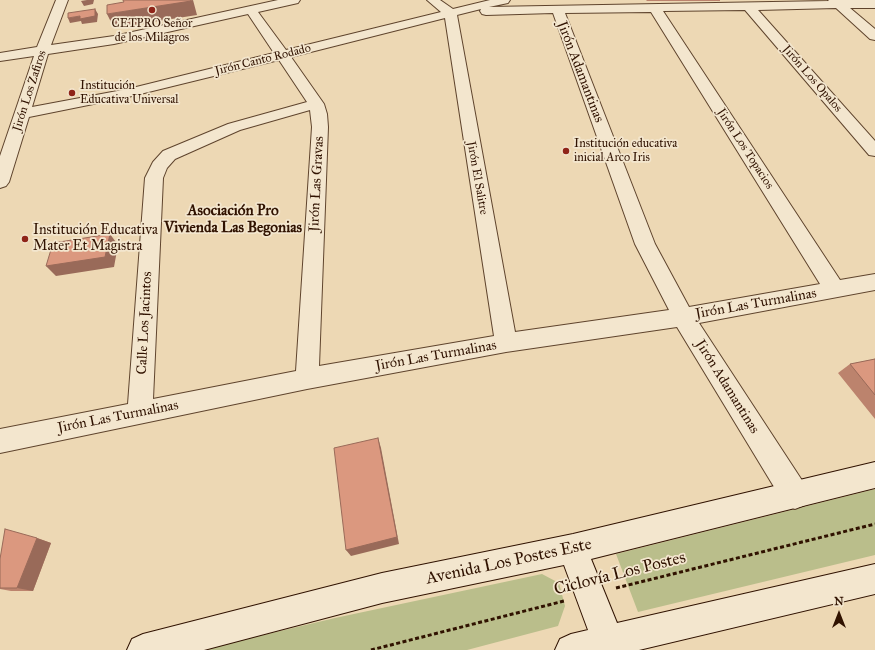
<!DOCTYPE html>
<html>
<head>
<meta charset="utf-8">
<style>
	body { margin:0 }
	#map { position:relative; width:875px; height:650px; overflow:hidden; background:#edd8b4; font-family:"IM FELL Great Primer",serif }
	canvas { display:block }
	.north { position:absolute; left:819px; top:594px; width:40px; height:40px; -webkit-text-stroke:3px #f3e6ce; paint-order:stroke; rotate:0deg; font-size:11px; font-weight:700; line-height:16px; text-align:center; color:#301200 }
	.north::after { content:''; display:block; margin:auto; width:14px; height:18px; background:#301200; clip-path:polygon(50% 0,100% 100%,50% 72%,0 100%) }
</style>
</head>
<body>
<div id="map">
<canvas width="875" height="650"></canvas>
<div class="north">N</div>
</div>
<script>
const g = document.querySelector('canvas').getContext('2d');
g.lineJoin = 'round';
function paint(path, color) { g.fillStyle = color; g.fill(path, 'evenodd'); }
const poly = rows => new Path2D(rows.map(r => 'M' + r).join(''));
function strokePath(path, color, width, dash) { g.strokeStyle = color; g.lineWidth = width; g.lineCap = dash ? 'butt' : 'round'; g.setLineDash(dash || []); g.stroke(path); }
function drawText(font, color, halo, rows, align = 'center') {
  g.font = font + ' "IM FELL Great Primer",serif'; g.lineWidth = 3.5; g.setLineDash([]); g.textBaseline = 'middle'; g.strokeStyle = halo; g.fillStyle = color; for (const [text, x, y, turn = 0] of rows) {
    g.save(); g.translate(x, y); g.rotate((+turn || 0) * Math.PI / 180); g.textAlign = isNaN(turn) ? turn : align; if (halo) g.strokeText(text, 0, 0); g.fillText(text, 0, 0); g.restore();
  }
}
paint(poly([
	[875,489,875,555,638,612,616,554],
	[542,574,559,583,565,606,558,626,467,650,200,650,335,618]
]), '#babe8b');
const minor = poly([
	[56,0,68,0,51,45,114,36,278,0,300,0,298,3,258,12,286,50,441,12,427,0,440,0,453,9,490,0,510,0,508,3,489,7,829,1,828,0,875,0,875,8,850,8,875,29,875,40,870,39,836,8,758,10,875,141,875,156,869,155,745,10,663,11,840,280,875,274,875,290,699,323,805,485,809,495,805,505,795,509,785,505,677,327,506,352,307,389,0,453,0,429,128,404,145,178,153,162,163,151,228,124,307,102,279,60,128,97,29,117,9,182,6,186,0,188,0,156,34,56,0,61,0,53,37,47,56,0],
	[481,9,480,11,482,14,486,15,553,13,635,244,669,310,515,332,457,15,481,9],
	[651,12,820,284,689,307,655,244,565,13,651,12],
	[248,14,274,53,128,89,32,107,48,54,114,44,248,14],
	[445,18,494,336,319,366,328,127,327,114,324,104,291,57,445,18],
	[310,110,312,127,296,371,153,399,163,178,167,168,175,159,240,130,310,110]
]);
const secondary = poly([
	[875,462,875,488,591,559,617,623,875,564,875,594,639,650,555,650,560,639,571,634,588,630,564,565,382,603,204,650,127,650,132,639,143,634,382,573,573,534,875,462]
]);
strokePath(minor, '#5f442d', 2);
strokePath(secondary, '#301200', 2);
strokePath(poly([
	[616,588,875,524],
	[371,650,564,601]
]), '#301200', 3, [4, 2.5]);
paint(minor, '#f3e6ce');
paint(secondary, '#f3e6ce');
paint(poly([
	[646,0,720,0,720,1,647,1],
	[875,359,875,419,838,373,850,364],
	[37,538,51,543,33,591,11,591,0,589,0,559]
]), '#bc836d');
paint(poly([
	[87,0,94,0,93,4,84,6,81,1],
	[193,0,197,15,114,28,107,14],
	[95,9,98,14,97,22,82,24,81,21,70,23,68,18,80,16],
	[110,234,118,245,114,267,56,276,46,266],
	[378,438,381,448,399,544,351,556,346,550],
	[37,538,51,543,33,591,17,588]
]), '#996a59');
const building = poly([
	[123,0,191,0,191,1,107,14,107,5,124,2,123,0],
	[95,9,95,16,80,19,80,16,68,18,68,13,95,9],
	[110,234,105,257,46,266,53,243,110,234],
	[875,359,875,395,850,364,875,359],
	[378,438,397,537,346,550,334,448,378,438],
	[5,529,37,538,17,588,0,588,0,559,5,529]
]);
paint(building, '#db987f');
strokePath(building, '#996a59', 1);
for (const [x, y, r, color] of [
	[152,10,4,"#8f2418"],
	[72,93,4,"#8f2418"],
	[566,151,4,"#8f2418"],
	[25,239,4,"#8f2418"]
]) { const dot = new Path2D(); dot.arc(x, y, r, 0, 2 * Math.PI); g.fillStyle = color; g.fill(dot); strokePath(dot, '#f3e6ce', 1.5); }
drawText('12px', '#301200', '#f3e6ce', [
	["CETPRO Señor",152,24,"center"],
	["de los Milagros",152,38,"center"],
	["Institución",80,86],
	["Educativa Universal",80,100],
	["Institución educativa",574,144],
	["inicial Arco Iris",574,158]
], 'left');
drawText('12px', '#301200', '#f3e6ce', [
	["Jirón Canto Rodado",263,60,-14],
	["Jirón Los Opalos",812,79,49],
	["Jirón Los Zafiros",30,91,-72],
	["Jirón Los Topacios",745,149,57],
	["Jirón El Salitre",477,178,80]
]);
drawText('14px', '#301200', '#f3e6ce', [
	["Jirón Adamantinas",580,72,69],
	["Jirón Las Gravas",317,184,-87],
	["Jirón Las Turmalinas",756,304,-10],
	["Calle Los Jacintos",145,323,-87],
	["Jirón Las Turmalinas",436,356,-10],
	["Jirón Adamantinas",727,387,58],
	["Jirón Las Turmalinas",118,417,-11]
]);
drawText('14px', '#301200', '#f3e6ce', [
	["Institución Educativa",33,231],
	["Mater Et Magistra",33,247]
], 'left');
drawText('bold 15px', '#301200', '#f3e6ce', [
	["Asociación Pro",233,211],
	["Vivienda Las Begonias",233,228]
]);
drawText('17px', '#301200', '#f3e6ce', [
	["Avenida Los Postes Este",509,562,-12],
	["Ciclovía Los Postes",620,574,-14]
]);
</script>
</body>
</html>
